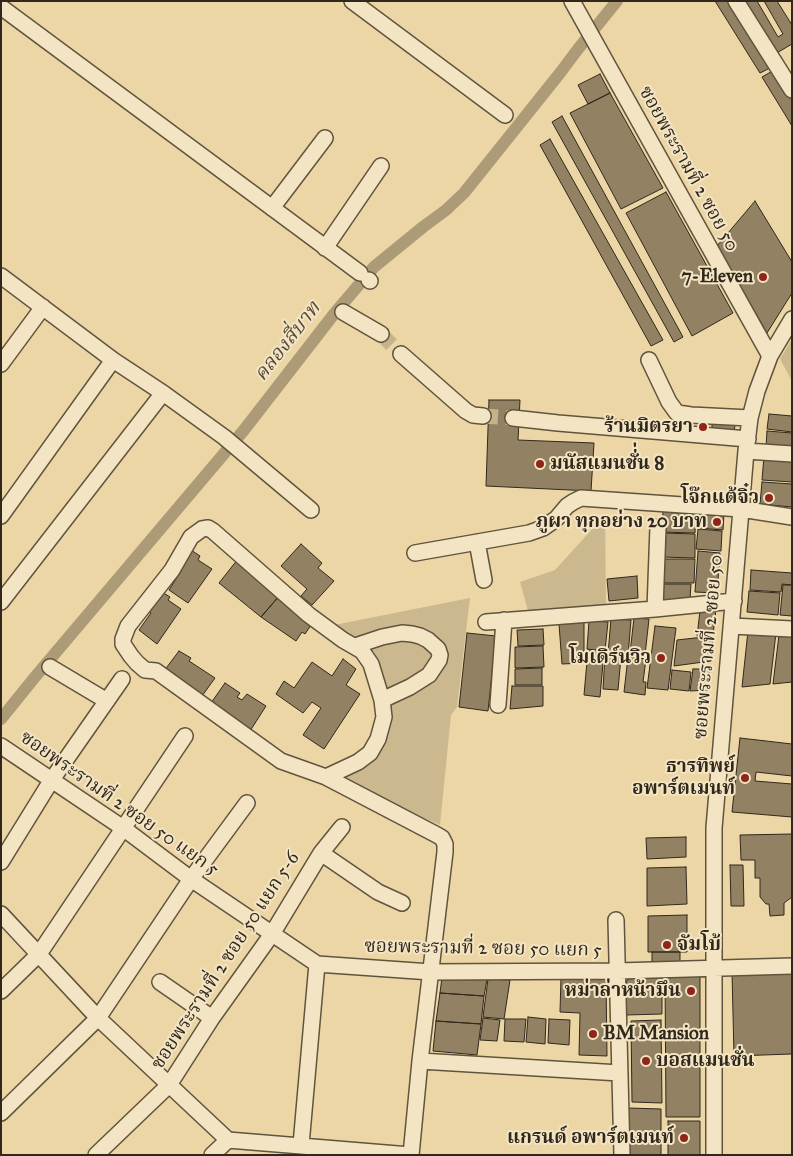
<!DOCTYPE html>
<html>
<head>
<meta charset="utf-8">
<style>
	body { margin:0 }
	#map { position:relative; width:793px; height:1156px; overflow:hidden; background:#ecd6a5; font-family:"IM FELL Great Primer",serif }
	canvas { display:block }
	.frame { position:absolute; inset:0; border:2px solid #31281c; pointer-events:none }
</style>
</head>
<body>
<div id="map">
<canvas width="793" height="1156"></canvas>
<div class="frame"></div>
</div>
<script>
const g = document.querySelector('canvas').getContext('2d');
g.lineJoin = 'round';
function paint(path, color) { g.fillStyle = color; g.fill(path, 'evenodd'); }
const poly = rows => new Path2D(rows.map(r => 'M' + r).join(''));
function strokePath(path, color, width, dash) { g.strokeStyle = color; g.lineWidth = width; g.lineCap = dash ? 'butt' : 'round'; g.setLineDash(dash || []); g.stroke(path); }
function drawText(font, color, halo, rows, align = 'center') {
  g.font = font + ' "IM FELL Great Primer","Noto Serif Thai",serif'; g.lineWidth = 4; g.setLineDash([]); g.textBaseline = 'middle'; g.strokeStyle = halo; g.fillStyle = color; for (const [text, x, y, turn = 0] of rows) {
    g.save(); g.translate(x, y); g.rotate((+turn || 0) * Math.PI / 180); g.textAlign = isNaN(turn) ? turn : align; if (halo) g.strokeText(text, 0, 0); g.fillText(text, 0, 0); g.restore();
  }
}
paint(poly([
	[792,339,792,381,780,359],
	[605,515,606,608,529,614,520,582,555,570],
	[470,598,457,707,451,715,440,825,338,779,360,768,389,701,438,670,435,639,370,635,351,638,334,625],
	[397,639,421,642,435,654,427,672,386,692,368,651,369,647]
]), '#ccb88e');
strokePath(poly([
	[1,719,35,677,244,430,334,314,374,267,423,227,446,210,464,193,560,73,578,49,617,1]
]), '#ac9b76', 12);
const building = poly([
	[715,1,734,1,774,66,760,73,715,1],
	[742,1,757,1,778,37,783,34,764,1,777,1,792,25,792,44,775,54,742,1],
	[776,69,792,96,792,126,762,77,776,69],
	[600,74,610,93,588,104,578,85,600,74],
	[610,93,663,188,621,209,570,113,610,93],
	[562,116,683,337,674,342,552,122,562,116],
	[550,139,663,340,651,346,540,145,550,139],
	[666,192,733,313,692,336,626,213,666,192],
	[755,201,792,262,792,293,767,333,717,246,755,201],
	[489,400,520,400,518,440,594,443,591,491,486,486,489,400],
	[769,414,792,416,792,432,767,429,769,414],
	[712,424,735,425,734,433,712,431,712,424],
	[767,431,792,433,792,449,766,447,767,431],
	[764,456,792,458,792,482,762,480,764,456],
	[762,482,792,484,792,507,760,504,762,482],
	[663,511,696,513,695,533,662,532,663,511],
	[699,511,724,513,723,530,698,528,699,511],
	[698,529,722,531,721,551,696,549,698,529],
	[662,533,695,534,695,558,662,557,662,533],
	[301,544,322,563,318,568,334,581,312,605,301,596,307,589,281,566,301,544],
	[191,550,200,556,198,560,212,569,188,603,169,590,181,571,178,569,191,550],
	[698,551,720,553,717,593,695,592,698,551],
	[238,559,280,595,261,617,219,583,238,559],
	[661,559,695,559,694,583,660,583,661,559],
	[751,570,792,573,792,585,782,584,781,592,750,590,751,570],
	[637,576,638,598,609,601,607,579,637,576],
	[660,584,691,584,690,599,660,603,660,584],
	[783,585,792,585,792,616,780,615,783,585],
	[749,591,780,593,778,615,747,612,749,591],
	[162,592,170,597,168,600,181,609,157,644,139,630,151,613,148,611,162,592],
	[280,595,313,622,305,634,302,632,296,641,261,617,280,595],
	[716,609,713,635,697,636,700,611,716,609],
	[634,618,649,619,645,655,630,653,634,618],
	[611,619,631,620,628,656,608,654,611,619],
	[589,621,608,622,605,651,587,649,589,621],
	[584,622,584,663,562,664,559,624,584,622],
	[655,626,676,628,668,690,647,688,655,626],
	[543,629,544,645,518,646,517,630,543,629],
	[748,631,776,633,770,684,742,687,748,631],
	[467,633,496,636,488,711,459,707,467,633],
	[779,635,792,636,792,682,773,684,779,635],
	[713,636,711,661,674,666,677,640,713,636],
	[543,646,544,667,515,668,515,647,543,646],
	[588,650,604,652,600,697,584,695,588,650],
	[179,651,191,658,189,661,215,678,202,696,164,671,179,651],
	[605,655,621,657,618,690,603,689,605,655],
	[628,657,646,659,643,682,646,682,645,695,624,692,628,657],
	[343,659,356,669,346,685,360,694,324,749,303,735,321,708,312,702,303,713,276,694,284,681,294,688,312,662,332,676,343,659],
	[542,668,542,685,515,685,515,669,542,668],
	[693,669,710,669,708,690,690,691,693,669],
	[672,670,691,672,689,691,670,689,672,670],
	[225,683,240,693,237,697,242,700,247,694,266,706,250,731,211,703,225,683],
	[512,686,543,686,543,706,510,709,512,686],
	[740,738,792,744,792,776,756,772,755,781,792,784,792,817,732,812,740,738],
	[792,834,792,897,784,903,784,915,770,916,769,904,766,904,760,897,760,878,755,878,755,860,741,860,740,835,792,834],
	[686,837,686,857,647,859,646,838,686,837],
	[730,865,743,865,744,906,731,906,730,865],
	[686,867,687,904,647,906,647,868,686,867],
	[687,915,687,952,648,952,648,916,687,915],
	[652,952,680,952,680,963,652,964,652,952],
	[792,970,792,1054,734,1056,732,972,792,970],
	[700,974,700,1117,666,1117,665,975,700,974],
	[662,976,662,1014,626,1015,626,981,633,977,662,976],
	[442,977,487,979,484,996,440,993,442,977],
	[561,978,606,978,607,1056,579,1055,580,1013,560,1012,561,978],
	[488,979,510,980,504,1019,483,1017,488,979],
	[440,993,484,996,481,1024,436,1021,440,993],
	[528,1017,546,1019,545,1044,526,1042,528,1017],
	[483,1018,500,1020,497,1041,480,1040,483,1018],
	[505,1019,526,1019,524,1042,504,1041,505,1019],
	[549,1019,570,1020,569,1045,548,1043,549,1019],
	[661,1020,662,1103,632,1102,631,1021,661,1020],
	[436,1021,481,1024,477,1055,433,1051,436,1021],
	[628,1108,661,1109,661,1155,629,1155,628,1108],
	[668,1121,700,1121,700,1155,668,1155,668,1121]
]);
paint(building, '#928263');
strokePath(building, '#31281c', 1);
strokePath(poly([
	[381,334,401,354],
	[483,416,513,418]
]), '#c7b38a', 15, [15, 8]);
const minor = poly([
	[352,1,505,115],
	[572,1,770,356],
	[736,1,792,90],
	[1,7,360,273],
	[272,208,325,138],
	[325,248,381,166],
	[1,276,113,360,163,393,224,437,311,510],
	[369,280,370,281],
	[343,312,381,334],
	[401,354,466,411,473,415,483,416],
	[649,360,669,402,677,413,691,415,750,418],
	[1,364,43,307],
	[513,418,558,423,748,439],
	[746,451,792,454],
	[1,516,113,360],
	[477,542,484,580],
	[415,553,529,533,543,528,556,519,567,506,573,502,581,498,741,509,792,517],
	[1,602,163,393],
	[655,609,658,527],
	[486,622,655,609,734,601],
	[732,626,792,629],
	[355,646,382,637,402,633,412,634,420,636,428,640,438,649,440,655,439,660,429,675,410,687,382,700],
	[50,667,107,701],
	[498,705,504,620],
	[1,746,123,828,191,879,317,964,431,972,618,971,792,966],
	[326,777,358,762,370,753,378,739,384,717,382,700,371,664,362,651,343,640,309,615,213,531,208,528,202,529,191,537,172,570,128,626,123,639,123,644,131,656,137,663,145,670,156,671,281,761,326,777,437,835,442,838,445,844,445,852,420,1061,411,1155],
	[321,853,378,892,402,903],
	[1,862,51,781,122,679],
	[1,914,98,1018,228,1140,212,1155],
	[616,920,622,1155],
	[160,982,212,1018],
	[1,991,39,954,185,736],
	[420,1061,620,1073],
	[1,1113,98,1018,191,879,247,803],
	[228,1140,410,1155],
	[301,1145,317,964],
	[96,1155,169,1085,212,1018,272,934,321,853,342,827],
	[714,1155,714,828,746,451,750,418,757,391,770,356,792,319]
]);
strokePath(minor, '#60543e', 18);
strokePath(minor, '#f3e4c4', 15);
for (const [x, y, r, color] of [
	[763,277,5,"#8f2418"],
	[703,427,5,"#8f2418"],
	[540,464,5,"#8f2418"],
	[769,498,5,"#8f2418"],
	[717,522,5,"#8f2418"],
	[661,658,5,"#8f2418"],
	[745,778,5,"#8f2418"],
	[667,945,5,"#8f2418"],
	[691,991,5,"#8f2418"],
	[593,1034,5,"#8f2418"],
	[646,1061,5,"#8f2418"],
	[684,1138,5,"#8f2418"]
]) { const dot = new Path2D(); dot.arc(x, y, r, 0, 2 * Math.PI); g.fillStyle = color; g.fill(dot); strokePath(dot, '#f3e4c4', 2); }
drawText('19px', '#31281c', '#f3e4c4', [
	["ซอยพระรามที่ 2 ซอย 50",688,169,61],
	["ซอยพระรามที่ 2 ซอย 50",709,647,-85],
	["ซอยพระรามที่ 2 ซอย 50 แยก 5",119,804,35],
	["ซอยพระรามที่ 2 ซอย 50 แยก 5",483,949,1],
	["ซอยพระรามที่ 2 ซอย 50 แยก 5-6",226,961,-57]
]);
drawText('bold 19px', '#31281c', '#f3e4c4', [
	["7-Eleven",753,277],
	["ร้านมิตรยา",693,427],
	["มนัสแมนชั่่น 8",550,464,"left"],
	["โจ๊กแต้จิ๋ว",759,498],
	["ภูผา ทุกอย่าง 20 บาท",707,522],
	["โมเดิร์นวิว",651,658],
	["ธารทิพย์",735,767],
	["อพาร์ตเมนท์",735,789],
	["จัมโบ้",677,945,"left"],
	["หม่าล่าหน้ามึน",681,991],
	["BM Mansion",603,1034,"left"],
	["บอสแมนชั่น",656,1061,"left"],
	["แกรนด์ อพาร์ตเมนท์",674,1138]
], 'right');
drawText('italic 20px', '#564a37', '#f3e4c4', [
	["คลองสี่บาท",288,342,-52]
]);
</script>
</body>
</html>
